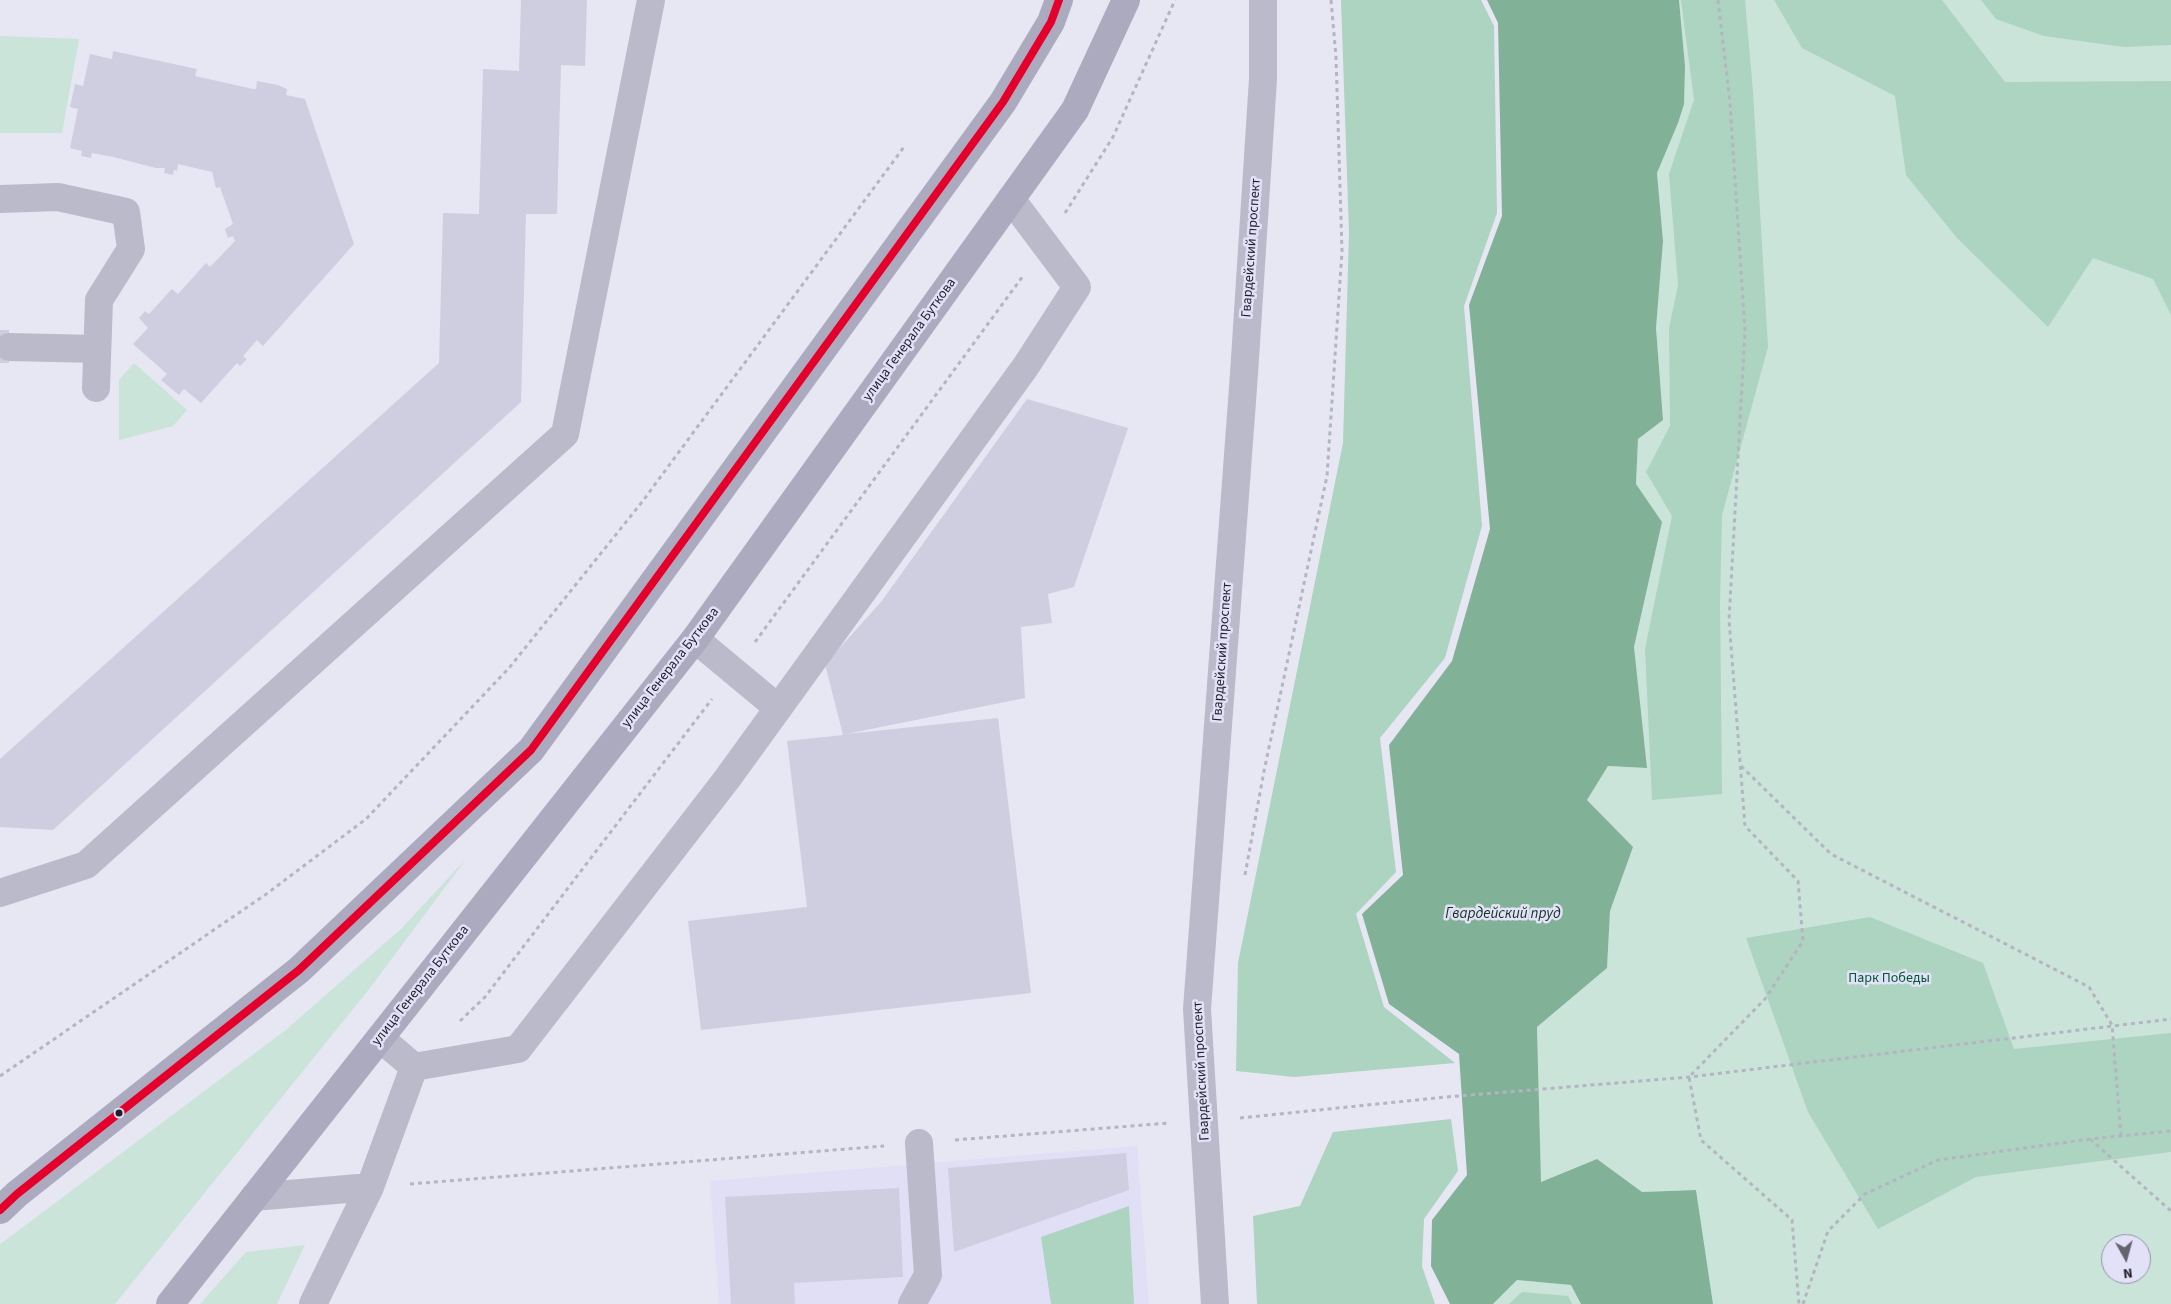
<!DOCTYPE html>
<html>
<head>
<meta charset="utf-8">
<style>
	body { margin:0 }
	#map { position:relative; width:2171px; height:1304px; overflow:hidden; background:#e7e6f3; font-family:"Source Sans 3",sans-serif }
	canvas { display:block }
	.north { position:absolute; left:2101px; top:1234px; width:50px; height:50px; box-sizing:border-box; background:#e2e1f8; border:1px solid #9493a4; border-radius:50%; rotate:173deg; font-size:14px; font-weight:700; line-height:20px; text-align:center; color:#1f1e26 }
	.north::after { content:''; display:block; margin:auto; width:18px; height:22px; background:#65646e; clip-path:polygon(50% 0,100% 100%,50% 72%,0 100%) }
</style>
</head>
<body>
<div id="map">
<canvas width="2171" height="1304"></canvas>
<div class="north">N</div>
</div>
<script>
const g = document.querySelector('canvas').getContext('2d');
g.lineJoin = 'round';
function paint(path, color) { g.fillStyle = color; g.fill(path, 'evenodd'); }
const poly = rows => new Path2D(rows.map(r => 'M' + r).join(''));
function strokePath(path, color, width, dash) { g.strokeStyle = color; g.lineWidth = width; g.lineCap = dash ? 'butt' : 'round'; g.setLineDash(dash || []); g.stroke(path); }
function drawText(font, color, halo, rows, align = 'center') {
  g.font = font + ' "Source Sans 3",sans-serif'; g.lineWidth = 5; g.setLineDash([]); g.textBaseline = 'middle'; g.strokeStyle = halo; g.fillStyle = color; for (const [text, x, y, turn = 0] of rows) {
    g.save(); g.translate(x, y); g.rotate((+turn || 0) * Math.PI / 180); g.textAlign = isNaN(turn) ? turn : align; if (halo) g.strokeText(text, 0, 0); g.fillText(text, 0, 0); g.restore();
  }
}
paint(poly([
	[1137,1146,1149,1304,719,1304,710,1181]
]), '#e0dff5');
paint(poly([
	[1679,0,2171,0,2171,1304,1713,1304,1696,1190,1642,1192,1597,1159,1541,1182,1537,1027,1607,968,1610,911,1633,847,1587,800,1608,766,1646,768,1634,647,1662,522,1636,484,1638,439,1663,419,1656,328,1663,241,1657,173,1678,123,1685,66],
	[2111,1244,2141,1244,2141,1274,2111,1274],
	[0,36,79,39,62,133,0,133],
	[134,363,187,410,173,426,119,440,119,380],
	[466,859,370,988,115,1304,0,1304,0,1244,3,1242,287,1029,402,928],
	[305,1245,277,1304,200,1304,246,1252],
	[1517,1280,1572,1285,1581,1304,1493,1304]
]), '#cae4d9');
paint(poly([
	[1341,0,1481,0,1494,26,1497,213,1464,306,1482,526,1445,658,1380,738,1396,872,1356,914,1384,1007,1455,1063,1294,1077,1236,1071,1238,963,1343,443,1349,233],
	[1681,0,1745,0,1753,92,1768,347,1722,515,1720,602,1722,794,1652,800,1645,649,1672,516,1646,472,1670,426,1669,328,1678,285,1669,174,1694,100],
	[1774,0,1942,0,2005,82,2171,81,2171,315,2153,279,2093,258,2048,327,1957,238,1906,175,1895,96,1802,48],
	[1981,0,2171,0,2171,45,2124,47,2044,36,1996,19],
	[1870,917,1983,963,2014,1049,2171,1033,2171,1152,1976,1177,1878,1229,1808,1112,1746,938],
	[1451,1119,1458,1171,1424,1219,1422,1266,1435,1304,1257,1304,1253,1216,1300,1206,1333,1132],
	[1129,1206,1134,1304,1051,1304,1041,1237],
	[1522,1292,1568,1296,1572,1304,1509,1304]
]), '#add3c1');
paint(poly([
	[1487,0,1679,0,1685,66,1684,104,1678,123,1657,173,1663,241,1656,328,1663,420,1638,439,1636,484,1662,522,1634,647,1647,768,1608,766,1587,800,1633,847,1610,911,1607,968,1537,1027,1541,1182,1597,1159,1642,1192,1696,1190,1713,1304,1581,1304,1571,1285,1517,1280,1493,1304,1450,1304,1431,1266,1432,1220,1467,1175,1459,1054,1389,1004,1362,914,1403,875,1389,745,1452,661,1490,529,1469,305,1502,216,1498,23]
]), '#81b197');
paint(poly([
	[521,0,587,0,585,66,561,65,557,214,526,214,521,402,53,830,0,827,0,759,439,363,443,213,479,214,483,69,519,71],
	[113,51,197,69,195,76,253,89,256,89,257,81,278,85,287,89,286,95,305,99,354,244,263,346,257,340,243,356,247,359,240,366,237,363,201,403,184,389,179,395,161,380,167,374,133,344,148,328,139,318,145,311,149,314,172,289,178,294,206,263,210,267,235,241,233,236,228,238,225,229,233,224,220,187,216,188,212,172,178,164,177,171,174,170,173,175,164,173,165,168,156,168,113,157,92,153,91,158,81,156,82,151,70,148,78,109,70,107,75,84,83,86,90,54,112,59],
	[0,330,9,330,9,363,0,363],
	[1027,399,1128,428,1074,587,1048,594,1052,623,1021,627,1025,698,846,734,998,718,1031,993,701,1030,688,921,807,907,787,741,843,735,825,664,881,602],
	[1126,1153,1129,1190,954,1252,948,1168],
	[899,1188,903,1277,794,1283,795,1304,731,1304,725,1197]
]), '#cfcee0');
strokePath(poly([
	[1718,0,1730,103,1745,331,1729,620,1745,826,1798,881,1803,941,1765,999,1689,1077,1701,1140,1792,1220,1799,1304],
	[1065,213,1113,137,1175,0],
	[755,642,1023,276],
	[1741,766,1831,854,2089,987,2112,1025,2121,1136],
	[1245,875,1264,771,1327,476,1342,251,1336,57,1331,0],
	[460,1021,485,997,712,699],
	[0,1076,265,895,366,819,509,668,642,502,904,147],
	[1240,1118,1446,1097,1689,1077,2171,1019],
	[2090,1139,2171,1211],
	[955,1140,1169,1123],
	[410,1184,884,1146],
	[1803,1304,1828,1231,1865,1194,1938,1160,2090,1139,2171,1131]
]), '#b5b5c1', 3, [4, 4]);
strokePath(poly([
	[0,199,58,197,126,212,131,249,99,300,96,388],
	[9,347,97,349],
	[695,639,778,708],
	[0,893,86,865,565,434,651,0],
	[414,1067,518,1049,727,779,1026,366,1077,287,1011,199],
	[254,1197,370,1187],
	[313,1304,370,1187,414,1067,380,1038],
	[912,1304,928,1275,919,1143],
	[1215,1304,1197,1009,1244,374,1263,79,1263,0]
]), '#bbbaca', 28);
strokePath(poly([
	[0,1210,17,1194,299,970,531,750,1003,102,1051,22,1059,0],
	[170,1304,695,639,1075,110,1126,0]
]), '#acaabf', 28);
strokePath(poly([
	[0,1210,17,1194,299,970,531,750,1003,102,1051,22,1059,0]
]), '#e4002b', 8);
for (const [x, y, r, color] of [
	[119,1113,4.5,"#1f1e26"]
]) { const dot = new Path2D(); dot.arc(x, y, r, 0, 2 * Math.PI); g.fillStyle = color; g.fill(dot); strokePath(dot, '#e2e1f8', 2); }
drawText('14px', '#1f1e26', '#e2e1f8', [
	["Гвардейский проспект",1252,248,-86],
	["улица Генерала Буткова",910,340,-54],
	["Гвардейский проспект",1223,652,-86],
	["улица Генерала Буткова",671,668,-52],
	["улица Генерала Буткова",421,986,-52],
	["Гвардейский проспект",1202,1071,-93]
]);
drawText('14px', '#005932', '#e2e1f8', [
	["Парк Победы",1889,979]
]);
drawText('italic 15px', '#12321f', '#e2e1f8', [
	["Гвардейский пруд",1503,915]
]);
</script>
</body>
</html>
